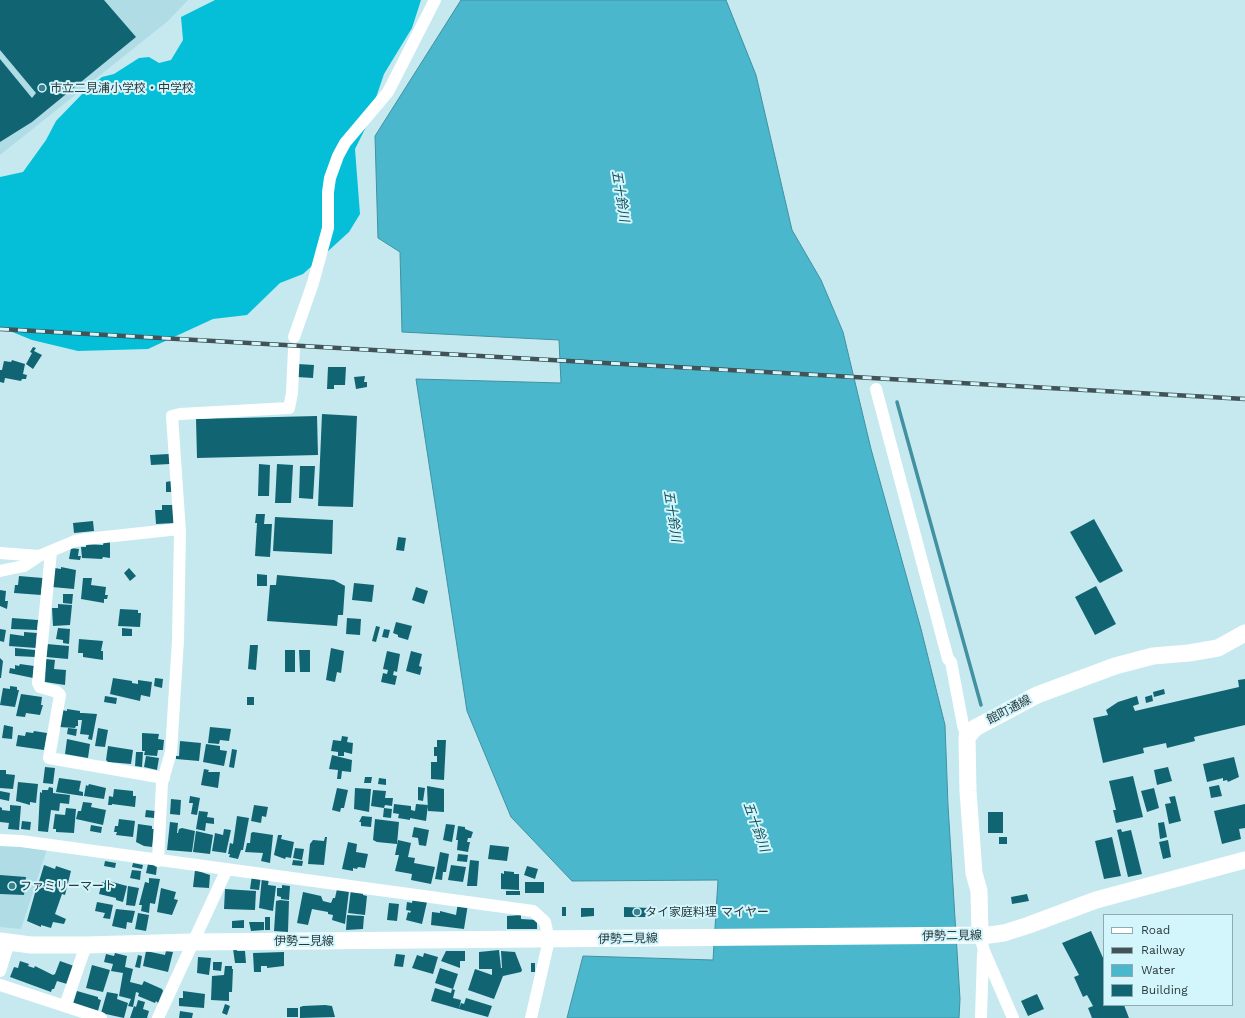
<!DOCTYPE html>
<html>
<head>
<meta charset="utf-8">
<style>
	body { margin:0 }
	#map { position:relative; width:1245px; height:1018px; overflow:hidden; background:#c6e9f0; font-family:"Work Sans",sans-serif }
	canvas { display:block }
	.legend { position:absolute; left:1103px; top:914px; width:130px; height:92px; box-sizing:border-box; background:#d3f6fd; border:1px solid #90aab0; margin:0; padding:5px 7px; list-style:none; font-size:12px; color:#2b393c }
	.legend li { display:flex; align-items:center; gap:8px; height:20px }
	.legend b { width:20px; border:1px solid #90aab0 }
</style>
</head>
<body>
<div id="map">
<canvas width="1245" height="1018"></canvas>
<ul class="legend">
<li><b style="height:5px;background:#fff"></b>Road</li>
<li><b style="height:5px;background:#425357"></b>Railway</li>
<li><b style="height:11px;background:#4ab7cc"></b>Water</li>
<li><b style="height:11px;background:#116573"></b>Building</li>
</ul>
</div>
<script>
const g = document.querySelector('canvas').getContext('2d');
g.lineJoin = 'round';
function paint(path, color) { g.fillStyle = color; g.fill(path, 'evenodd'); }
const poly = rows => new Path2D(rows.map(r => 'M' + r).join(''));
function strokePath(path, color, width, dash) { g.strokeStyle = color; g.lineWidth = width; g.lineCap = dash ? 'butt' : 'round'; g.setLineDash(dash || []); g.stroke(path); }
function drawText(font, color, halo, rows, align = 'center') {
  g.font = font + ' "Work Sans","Noto Sans JP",sans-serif'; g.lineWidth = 4; g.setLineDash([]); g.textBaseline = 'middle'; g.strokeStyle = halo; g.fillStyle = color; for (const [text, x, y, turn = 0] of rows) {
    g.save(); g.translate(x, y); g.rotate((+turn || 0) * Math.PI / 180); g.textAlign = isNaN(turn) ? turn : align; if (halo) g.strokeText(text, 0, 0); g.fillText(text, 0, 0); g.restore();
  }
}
paint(poly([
	[0,0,188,0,168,21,0,155],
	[0,844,47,849,21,929,0,927]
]), '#b0dce5');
paint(poly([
	[215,0,421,0,412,28,384,74,366,127,355,149,360,214,349,232,303,274,280,283,247,315,213,319,148,349,78,351,32,340,0,327,0,177,23,172,46,140,56,121,86,90,102,77,114,74,139,58,149,57,159,63,171,60,183,40,181,17]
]), '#05bfd9');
const water = poly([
	[461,0,726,0,756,75,792,230,821,280,843,332,871,449,921,629,945,725,948,805,960,999,959,1018,567,1018,583,956,713,960,718,880,572,881,511,817,467,711,416,379,561,383,559,340,402,332,400,252,378,238,375,136,461,0]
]);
paint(water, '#4ab7cc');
strokePath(water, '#4191a1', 1);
strokePath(poly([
	[897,402,981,705]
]), '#4191a1', 3.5);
paint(poly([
	[0,0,104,0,136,37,32,122,0,142,0,59,32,98,36,93,0,50],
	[33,347,36,348,34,351,42,355,33,369,26,364,32,353,30,352],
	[12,360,25,364,23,374,27,375,26,379,22,379,21,381,5,378,4,383,0,382,0,370,2,370,4,361,11,362],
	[298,364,314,365,313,378,297,377],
	[328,367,346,367,345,385,334,385,334,389,327,389],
	[365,376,364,382,367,382,367,387,356,389,354,377],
	[322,414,357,416,353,507,318,506],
	[317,416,318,455,197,458,196,419],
	[169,454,170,464,151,465,150,455],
	[259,464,270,465,269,496,258,496],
	[277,464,293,465,291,503,275,503],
	[300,466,315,466,313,499,299,498],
	[171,481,172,492,166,492,166,482],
	[162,505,174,505,175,523,156,524,155,510,162,510],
	[256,514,265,514,264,524,272,524,270,557,255,556,257,523,255,523],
	[275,517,333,520,332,554,273,551],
	[1094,519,1123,571,1100,583,1098,581,1070,532],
	[93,521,94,531,74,533,73,523],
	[398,537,406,538,404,551,396,550],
	[104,541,110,542,110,558,103,557,102,559,82,558,81,547,86,547,86,544,103,545],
	[71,548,79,549,78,556,81,556,80,560,69,559],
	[61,567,76,570,74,589,52,587,55,568,61,569],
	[129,568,136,576,130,581,124,573],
	[257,574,267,575,267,586,257,586],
	[277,575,334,580,345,586,343,615,338,615,337,626,267,621,270,585,276,585],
	[19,576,43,578,41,595,14,593,15,585,18,585],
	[83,578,92,578,91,585,106,587,105,595,108,595,107,599,104,599,104,603,81,599],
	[354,583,374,585,372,602,352,600],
	[1096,586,1116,624,1095,635,1075,597],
	[416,587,428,591,424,604,412,600],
	[0,590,6,591,5,601,8,601,7,609,0,606],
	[63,594,73,594,72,604,63,603],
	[58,604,72,605,70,625,53,626,52,608,58,608],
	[120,609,138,610,138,613,141,613,140,627,118,626],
	[12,618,38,620,37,630,11,629],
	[347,618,361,619,360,635,346,634],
	[396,622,412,626,408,640,398,637,398,635,393,633],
	[376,626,380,627,376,642,372,641],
	[58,628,70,629,69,644,63,643,63,640,56,639],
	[122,628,132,629,132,636,122,636],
	[0,629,6,630,4,642,0,641],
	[384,629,390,630,388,638,382,637],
	[24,632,37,633,36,648,9,646,10,634,24,636],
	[79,639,103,641,101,651,103,651,103,660,83,657,83,653,78,653],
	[47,644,69,646,68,659,46,657],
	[250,645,258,645,256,670,248,669],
	[15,648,35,650,35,657,15,656],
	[331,648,344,651,341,673,337,672,335,682,326,680],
	[285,650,295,650,295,672,285,672],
	[299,650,310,650,310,672,300,672],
	[387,651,400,654,397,672,394,671,393,675,397,676,395,685,381,682,383,673,387,674,388,670,383,669],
	[411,651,422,654,419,666,422,667,420,675,406,671],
	[0,658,3,661,1,678,0,678],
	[46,659,55,660,54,669,66,670,65,685,45,682],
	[20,664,34,666,33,678,9,673,10,668,15,669,15,665,19,666],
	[113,678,132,681,132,683,138,684,138,680,152,682,150,697,141,695,140,701,110,694],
	[155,678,163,679,162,688,154,686],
	[1245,679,1245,725,1194,737,1195,741,1167,748,1166,743,1143,748,1144,753,1103,763,1093,718,1108,715,1106,710,1118,702,1137,696,1139,704,1133,706,1135,711,1239,687,1238,680],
	[10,686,17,687,17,690,19,690,15,707,0,705,3,688,10,689],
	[1164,689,1165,694,1154,697,1153,692],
	[21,694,42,697,41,705,43,705,40,715,26,713,25,717,16,716],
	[1152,695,1153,701,1146,703,1145,697],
	[105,696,117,698,116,704,104,702],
	[247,697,254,697,254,705,247,705],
	[67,709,80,711,80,713,83,713,97,714,92,740,88,739,89,735,80,734,82,720,78,720,78,726,76,726,75,728,59,727,62,710,67,711],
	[4,725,13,727,12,739,2,738],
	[210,727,231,729,229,741,220,740,219,744,208,743],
	[68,728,77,729,76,736,67,734],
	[98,728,108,730,105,747,95,746],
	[34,731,47,733,44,750,16,746,18,735,25,736,26,732,33,733],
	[142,733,159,734,158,739,164,740,163,750,158,750,157,756,144,755,145,751,142,751],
	[342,736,348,737,347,742,353,743,352,754,344,752,344,756,338,756,338,752,331,751,333,740,341,741],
	[67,739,90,744,88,758,65,754],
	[437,740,446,740,444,780,431,779,431,762,437,762,437,756,434,756,434,747,437,747],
	[180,741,201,743,199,761,176,759,176,756,179,756],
	[206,744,220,746,220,750,227,751,224,766,203,762],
	[108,746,133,750,131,764,108,762,106,760],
	[232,749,237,750,234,768,229,767],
	[136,752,143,752,142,767,135,766],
	[332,755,352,760,351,772,342,771,341,779,337,779,338,770,329,769],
	[146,756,159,758,157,770,144,767],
	[1234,757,1239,777,1228,782,1227,780,1223,781,1223,778,1207,782,1203,764],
	[45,767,55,768,53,784,43,783],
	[1168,767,1172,781,1157,785,1154,770],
	[204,769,209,770,208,772,220,772,218,788,201,785],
	[0,770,6,770,6,774,15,775,13,789,0,788],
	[1133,776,1143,817,1116,823,1113,810,1116,810,1109,781],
	[365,777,372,777,371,783,364,783],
	[59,778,81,781,79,791,83,792,83,796,56,792],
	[379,778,386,779,386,785,378,784],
	[18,782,38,784,36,803,30,802,30,805,16,801],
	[89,784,106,788,104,799,84,796,86,785,88,786],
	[1219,785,1222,796,1211,798,1209,787],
	[427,786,444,789,444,812,428,811],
	[49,787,53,788,53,793,70,795,69,804,60,803,59,811,51,810,48,832,38,831,40,792,42,793,42,790,48,790],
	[418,787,425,788,423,801,418,800],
	[337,788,348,790,344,808,341,808,340,812,332,810],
	[355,788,371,789,369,812,354,809],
	[1154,788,1159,808,1147,812,1141,791],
	[114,789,133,791,133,796,136,796,135,807,112,804,112,805,108,805,109,796,113,797],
	[373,790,386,791,385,798,393,798,392,806,385,805,384,808,371,806],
	[0,791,10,793,9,801,0,799],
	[190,796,200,798,197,815,191,814,193,803,189,803],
	[1175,796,1181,821,1169,824,1165,804,1171,803,1169,797],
	[171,799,181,800,180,815,170,814],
	[83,802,92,803,91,807,106,810,103,825,76,819,78,811,81,811],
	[394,804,411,806,411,810,415,811,416,804,428,805,426,821,410,818,410,820,398,818,399,814,393,813],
	[1245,804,1245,828,1239,829,1241,839,1222,844,1214,811],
	[10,805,21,806,19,830,8,829,9,823,0,822,0,807,2,808,2,810,10,811],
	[254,805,268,807,266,817,262,816,261,823,251,821],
	[66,808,76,809,74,833,56,832,56,829,53,829,55,814,65,815],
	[384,808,392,809,391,818,383,817],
	[146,810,155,811,154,818,145,817],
	[199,811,208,812,207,817,214,818,214,824,206,823,205,831,196,829],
	[988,812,1003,812,1003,833,988,833],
	[237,816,249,818,243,850,241,850,238,859,229,857,230,854,228,854,230,843,233,844],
	[362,816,372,817,371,827,361,826,361,822,359,822],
	[119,819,135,821,133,837,116,835,117,832,114,832,115,826,118,826],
	[375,819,399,822,397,844,377,842,373,840],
	[22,821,31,822,30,830,21,829],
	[170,822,178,823,177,833,178,833,179,829,182,828,195,831,192,852,167,850],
	[1164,822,1167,837,1160,839,1158,823],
	[138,824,152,826,152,829,154,829,152,847,144,846,136,842],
	[446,824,455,825,452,842,443,840],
	[91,825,102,827,101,833,90,831],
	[458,826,465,827,465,829,473,832,471,838,468,838,467,842,470,842,468,852,457,850,458,840,456,840],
	[414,827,429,830,426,846,419,845,418,838,412,837],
	[224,829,231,830,226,853,212,851,215,833,223,835],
	[1121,829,1122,832,1131,830,1142,874,1128,877,1117,830],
	[196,831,213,835,210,854,193,852],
	[253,832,273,835,270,863,261,861,263,853,245,852,247,843,250,843,251,833],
	[278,835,282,835,281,839,294,842,291,858,286,857,285,859,274,855],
	[325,837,327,837,324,865,308,864,310,844,313,840,324,841],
	[999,837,1007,837,1007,844,999,844],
	[1112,837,1121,876,1104,879,1095,841],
	[398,840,411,843,408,857,415,858,414,863,435,867,431,884,411,880,412,874,395,871,399,855,395,855],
	[1168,840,1171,857,1163,859,1159,842],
	[348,842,357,844,356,852,368,854,365,868,358,867,357,869,353,868,353,871,342,869],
	[490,845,509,847,507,861,488,859],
	[295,848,304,849,302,860,293,858],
	[440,852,449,854,446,872,443,872,442,880,435,879],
	[458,854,468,855,467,862,457,861],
	[293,860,303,861,302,866,292,865],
	[470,860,479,861,477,886,467,886],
	[105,861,116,863,115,868,104,866],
	[133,863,143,865,142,869,132,867],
	[148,864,157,866,156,875,146,873],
	[44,865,55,869,56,866,71,871,65,895,62,894,55,914,66,919,64,924,53,922,51,928,41,925,41,927,27,921,37,886,54,891,56,887,51,885,50,888,38,885],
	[451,865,466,867,463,882,448,880],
	[527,866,538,869,535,879,524,875],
	[132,870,141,871,140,880,130,878],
	[195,870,210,875,209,888,193,887],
	[504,871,514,872,514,874,519,874,519,890,501,889,501,873,504,874],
	[0,875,26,877,24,895,0,894],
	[252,875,261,876,259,890,250,889],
	[262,877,269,878,268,885,276,886,273,911,259,908],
	[149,878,160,879,155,904,150,903,149,913,141,911,142,905,139,905,145,882,149,883],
	[105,880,127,886,123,902,116,900,116,898,99,894,102,882,105,883],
	[525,882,544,882,544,893,525,893],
	[282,885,290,886,289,900,281,899,281,897,277,896,277,888,282,888],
	[128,886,139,888,135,906,126,905],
	[161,888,176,892,174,899,178,900,172,915,157,912],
	[225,889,256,891,255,910,224,909],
	[337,889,349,891,345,924,332,920,333,915,328,914,328,912,312,909,308,925,297,923,303,892,321,896,323,901,331,903,333,898,335,898],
	[351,889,363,890,363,895,367,896,365,915,348,913],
	[506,891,520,891,520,895,506,895],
	[1027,894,1029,901,1012,904,1011,897],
	[413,898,427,902,422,924,406,920,408,912,410,913,411,911,406,910,407,902,412,903],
	[280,900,289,901,288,932,274,931,276,901],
	[97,902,113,905,110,919,103,918,105,913,95,911],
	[458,902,468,904,464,929,431,925,432,912,440,913,440,911,456,915],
	[389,903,399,904,397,921,387,920],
	[562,907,566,907,566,916,562,916],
	[624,907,650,908,650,917,624,917],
	[581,908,594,908,594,916,581,917],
	[116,909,135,911,132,923,127,922,126,929,112,926],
	[138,913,149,915,146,931,135,929],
	[347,915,364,916,363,929,346,930],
	[521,915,521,919,537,920,537,929,507,929,507,916],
	[265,917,270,917,270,930,265,930],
	[244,920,244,928,232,928,232,921],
	[249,922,264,922,264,930,251,931],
	[1091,931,1104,960,1104,1005,1124,1005,1129,1018,1092,1018,1088,1008,1093,1006,1087,995,1083,997,1074,977,1079,975,1062,943],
	[233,949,237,949,237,951,245,951,246,963,235,963],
	[499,950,501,968,502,968,501,951,515,952,522,970,521,972,503,976,494,999,468,990,475,969,492,975,492,969,479,969,479,952],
	[146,951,165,955,166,951,173,952,168,972,143,966],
	[446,951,465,951,465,961,460,961,460,968,441,961],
	[284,952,284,966,267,968,267,966,261,966,261,972,254,972,253,953],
	[115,953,127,956,125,967,133,969,130,982,142,985,144,981,162,989,163,991,158,1003,156,1001,155,1003,138,996,139,993,136,992,133,1007,128,1006,131,999,119,996,123,973,111,971,113,964,104,962,106,954,114,956],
	[424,953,438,957,433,974,412,968,417,955,423,957],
	[396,954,405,955,403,967,394,966],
	[138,955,142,956,140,968,135,967],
	[198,957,211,958,209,975,197,973],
	[20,961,29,964,28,966,34,968,35,966,53,975,55,974,60,961,74,966,67,984,57,981,54,989,52,989,51,992,10,977,14,967,18,968],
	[213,962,222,962,221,971,213,970],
	[531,963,535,963,535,972,531,972],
	[92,965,110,970,103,992,86,988],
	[225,966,232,966,232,969,233,969,232,992,229,992,229,1001,211,1000,212,976,224,975],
	[440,968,458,974,453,989,435,983],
	[435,988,451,993,452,989,455,990,453,998,461,1000,459,1009,431,1001],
	[77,991,98,997,98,999,101,1000,98,1011,73,1004],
	[183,991,205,994,204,1008,179,1006,179,998,183,998],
	[107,992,118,994,117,999,128,1003,124,1018,101,1013],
	[1037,994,1044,1009,1028,1016,1021,1001],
	[466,998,492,1006,488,1017,459,1009,461,1003,464,1004],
	[138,1000,145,1002,143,1009,149,1011,147,1018,130,1018,134,1006,136,1007],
	[225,1004,230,1006,227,1015,222,1013],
	[325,1005,332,1006,335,1017,300,1018,300,1007,303,1006],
	[287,1008,298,1008,298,1017,287,1017],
	[180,1011,193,1013,192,1018,179,1018]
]), '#116573');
strokePath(poly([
	[294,337,313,283,328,228,328,192,330,178,338,156,345,143,388,92,435,0],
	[876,389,948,659,951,662,963,725,967,737],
	[51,552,38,683,40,687,57,692,60,695,49,758,164,778],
	[0,553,39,556,75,541,86,539,179,529],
	[0,571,24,566,39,556],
	[0,840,21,841,533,911,545,922,549,940,531,1018],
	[158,861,162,783,171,752,178,640,180,532,172,416,180,414,289,408,292,393,294,349],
	[980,935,984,951,1013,1018],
	[0,971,9,942],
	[0,985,101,1018],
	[65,1006,86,945],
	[158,1018,227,869],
	[981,1018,983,954]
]), '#fff', 12);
strokePath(poly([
	[980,935,979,891,974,873,968,791,967,737,975,728,1037,695,1115,666,1153,656,1189,653,1218,648,1245,633],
	[0,941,31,945,86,945,193,942,989,935,1004,933,1029,925,1096,900,1245,860]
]), '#fff', 17);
const rail = poly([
	[0,329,1245,399]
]);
strokePath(rail, '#425357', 4.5);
strokePath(rail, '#d3f6fd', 3, [9]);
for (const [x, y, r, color] of [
	[42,88,4,"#3c818e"],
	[12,886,4,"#3c818e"],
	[637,912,4,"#3c818e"]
]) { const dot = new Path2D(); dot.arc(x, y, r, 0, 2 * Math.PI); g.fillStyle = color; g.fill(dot); strokePath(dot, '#d3f6fd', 1.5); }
drawText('12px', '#2b393c', '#d3f6fd', [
	["市立二見浦小学校・中学校",50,88],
	["ファミリーマート",20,886],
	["タイ家庭料理 マイヤー",645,912]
], 'left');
drawText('12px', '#2b393c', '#d3f6fd', [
	["館町通線",1009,710,-28],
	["伊勢二見線",952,936,-1],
	["伊勢二見線",628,939,-1],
	["伊勢二見線",304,941]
]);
drawText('italic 13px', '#12515c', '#d3f6fd', [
	["五十鈴川",620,196,81],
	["五十鈴川",672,516,81],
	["五十鈴川",756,827,70]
]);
</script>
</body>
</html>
